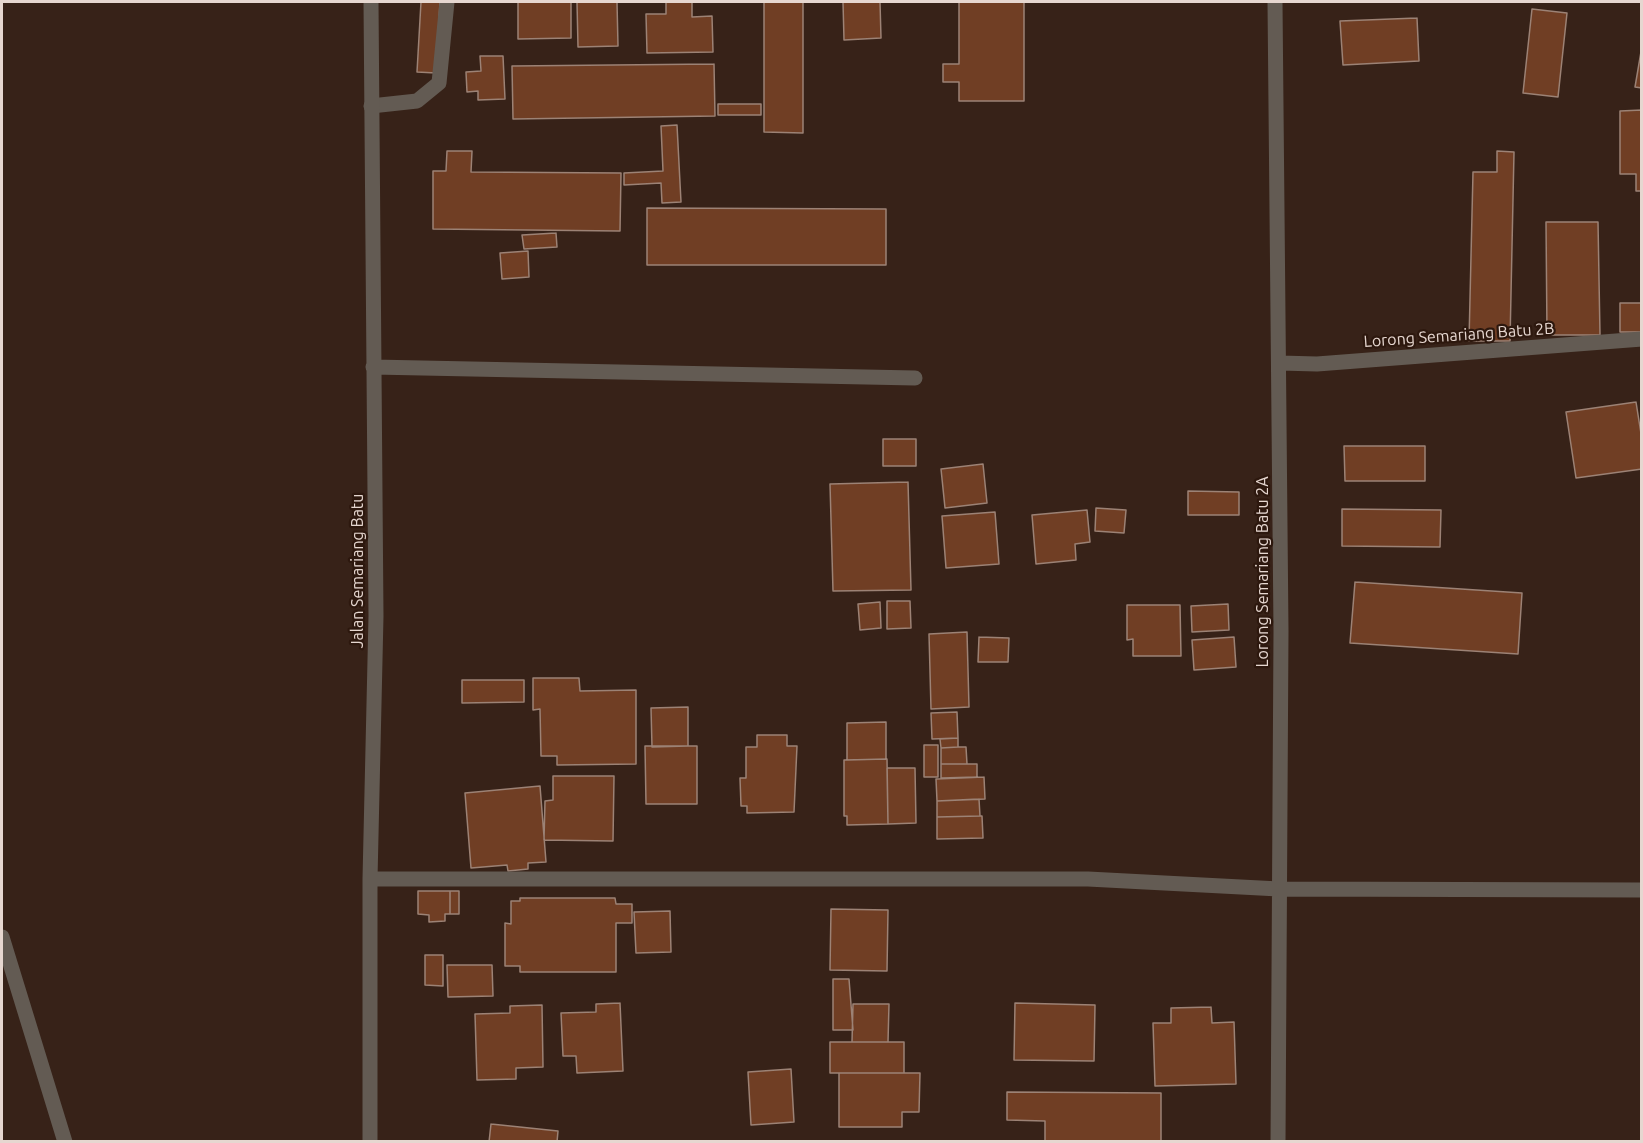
<!DOCTYPE html>
<html>
<head>
<meta charset="utf-8">
<style>
	body { margin:0 }
	#map { position:relative; width:1643px; height:1143px; overflow:hidden; background:#372218; font-family:Ubuntu,sans-serif }
	canvas { display:block }
	.frame { position:absolute; inset:0; border:3px solid #e6d7d0; pointer-events:none }
</style>
</head>
<body>
<div id="map">
<canvas width="1643" height="1143"></canvas>
<div class="frame"></div>
</div>
<script>
const g = document.querySelector('canvas').getContext('2d');
g.lineJoin = 'round';
function paint(path, color) { g.fillStyle = color; g.fill(path, 'evenodd'); }
const poly = rows => new Path2D(rows.map(r => 'M' + r).join(''));
function strokePath(path, color, width, dash) { g.strokeStyle = color; g.lineWidth = width; g.lineCap = dash ? 'butt' : 'round'; g.setLineDash(dash || []); g.stroke(path); }
function drawText(font, color, halo, rows, align = 'center') {
  g.font = font + ' Ubuntu,sans-serif'; g.lineWidth = 4.5; g.setLineDash([]); g.textBaseline = 'middle'; g.strokeStyle = halo; g.fillStyle = color; for (const [text, x, y, turn = 0] of rows) {
    g.save(); g.translate(x, y); g.rotate((+turn || 0) * Math.PI / 180); g.textAlign = isNaN(turn) ? turn : align; if (halo) g.strokeText(text, 0, 0); g.fillText(text, 0, 0); g.restore();
  }
}
const building = poly([
	[421,2,440,2,436,73,417,72,421,2],
	[518,2,571,2,571,38,518,39,518,2],
	[577,2,617,2,618,46,578,47,577,2],
	[666,2,692,2,692,17,712,16,713,52,647,53,646,14,666,14,666,2],
	[764,2,803,2,803,133,764,132,764,2],
	[843,2,880,2,881,38,844,40,843,2],
	[959,2,1024,2,1024,101,959,101,959,82,943,82,943,64,959,64,959,2],
	[1532,9,1567,13,1558,97,1523,93,1532,9],
	[1417,18,1419,61,1343,65,1340,21,1417,18],
	[1642,46,1642,88,1635,87,1642,46],
	[480,56,503,56,505,99,478,100,478,91,467,92,466,72,481,71,480,56],
	[714,64,715,116,513,119,512,66,714,64],
	[718,104,761,104,761,115,718,115,718,104],
	[1642,110,1642,191,1636,191,1636,174,1620,174,1620,111,1642,110],
	[677,125,681,202,662,203,661,183,624,185,624,173,663,171,661,126,677,125],
	[447,151,472,151,471,172,621,173,620,231,433,229,433,171,446,171,447,151],
	[1497,151,1514,152,1510,341,1469,341,1473,172,1497,172,1497,151],
	[647,208,886,209,886,265,647,265,647,208],
	[1546,222,1598,222,1600,335,1547,335,1546,222],
	[556,233,557,247,524,249,522,235,556,233],
	[528,251,529,277,502,279,500,253,528,251],
	[1620,303,1642,303,1642,332,1620,332,1620,303],
	[1636,402,1642,440,1642,469,1576,478,1566,412,1636,402],
	[883,439,916,439,916,466,883,466,883,439],
	[1344,446,1425,446,1425,481,1345,481,1344,446],
	[983,464,987,503,945,508,941,469,983,464],
	[908,482,911,590,833,591,830,484,908,482],
	[1188,491,1239,492,1239,515,1188,515,1188,491],
	[1096,508,1126,510,1124,533,1095,531,1096,508],
	[1342,509,1441,510,1440,547,1342,546,1342,509],
	[1087,510,1090,542,1075,544,1076,560,1036,564,1032,515,1087,510],
	[995,512,999,564,946,568,942,516,995,512],
	[1355,582,1522,593,1518,654,1350,643,1355,582],
	[887,601,910,601,911,628,887,629,887,601],
	[880,602,881,628,860,630,858,604,880,602],
	[1228,604,1229,630,1192,632,1191,606,1228,604],
	[1127,605,1180,605,1181,656,1133,656,1133,639,1127,640,1127,605],
	[967,632,969,707,931,709,929,634,967,632],
	[979,637,1009,638,1008,662,978,662,979,637],
	[1234,637,1236,667,1194,670,1192,640,1234,637],
	[533,678,579,678,580,691,636,690,636,764,557,765,557,756,541,756,540,709,533,710,533,678],
	[462,680,524,680,524,702,462,703,462,680],
	[688,707,688,746,652,747,651,708,688,707],
	[957,712,958,738,932,739,931,713,957,712],
	[886,722,886,759,847,760,847,723,886,722],
	[757,735,787,735,787,746,797,746,794,812,747,813,747,806,741,806,740,778,746,778,746,747,757,747,757,735],
	[958,738,958,747,941,748,940,739,958,738],
	[924,745,938,745,938,777,924,777,924,745],
	[645,746,697,746,697,804,646,804,645,746],
	[958,747,966,747,967,764,941,764,941,748,958,747],
	[887,759,888,824,847,825,847,816,844,816,844,760,887,759],
	[941,764,977,764,977,777,941,778,941,764],
	[887,768,915,768,916,823,888,824,887,768],
	[553,776,614,776,613,841,544,840,545,801,553,800,553,776],
	[984,777,985,799,937,801,936,779,984,777],
	[540,786,546,862,528,863,528,869,508,871,507,865,471,868,465,793,540,786],
	[979,799,980,816,937,817,937,801,979,799],
	[980,816,982,816,983,838,937,839,937,817,980,816],
	[418,891,450,891,450,914,445,914,445,921,429,922,429,915,418,914,418,891],
	[450,891,459,891,459,914,450,914,450,891],
	[520,898,615,898,616,904,632,904,632,923,616,923,616,972,520,972,520,966,505,966,505,923,511,924,511,901,520,901,520,898],
	[831,909,888,910,887,971,830,970,831,909],
	[670,911,671,952,636,953,634,912,670,911],
	[425,955,443,955,443,986,425,985,425,955],
	[447,965,492,965,493,996,448,997,447,965],
	[833,979,849,979,853,1030,833,1030,833,979],
	[620,1003,623,1071,577,1073,576,1056,563,1056,561,1013,596,1012,596,1004,620,1003],
	[1015,1003,1095,1005,1094,1061,1014,1060,1015,1003],
	[853,1004,889,1004,888,1042,852,1042,853,1004],
	[542,1005,543,1067,516,1068,516,1079,477,1080,475,1014,510,1013,510,1006,542,1005],
	[1211,1007,1212,1023,1234,1022,1236,1084,1155,1086,1153,1023,1171,1023,1171,1008,1211,1007],
	[830,1042,904,1042,904,1073,830,1073,830,1042],
	[791,1069,794,1122,751,1125,748,1072,791,1069],
	[839,1073,920,1073,919,1112,902,1112,902,1127,839,1127,839,1073],
	[1007,1092,1161,1093,1161,1142,1045,1142,1045,1121,1007,1120,1007,1092],
	[491,1124,558,1131,557,1142,489,1142,491,1124]
]);
paint(building, '#703e24');
strokePath(building, '#9c8275', 1.5);
strokePath(poly([
	[371,106,417,101,439,83,447,2]
]), '#635b53', 15);
strokePath(poly([
	[1275,2,1281,631,1278,1142],
	[1280,363,1317,364,1642,339],
	[373,367,915,378],
	[370,879,1088,879,1279,889,1642,890],
	[2,937,65,1142],
	[370,1142,370,879,376,616,371,2]
]), '#635b53', 15);
drawText('16px', '#e6d7d0', '#2d180e', [
	["Lorong Semariang Batu 2B",1459,335,-4],
	["Jalan Semariang Batu",358,571,-90],
	["Lorong Semariang Batu 2A",1263,572,-90]
]);
</script>
</body>
</html>
